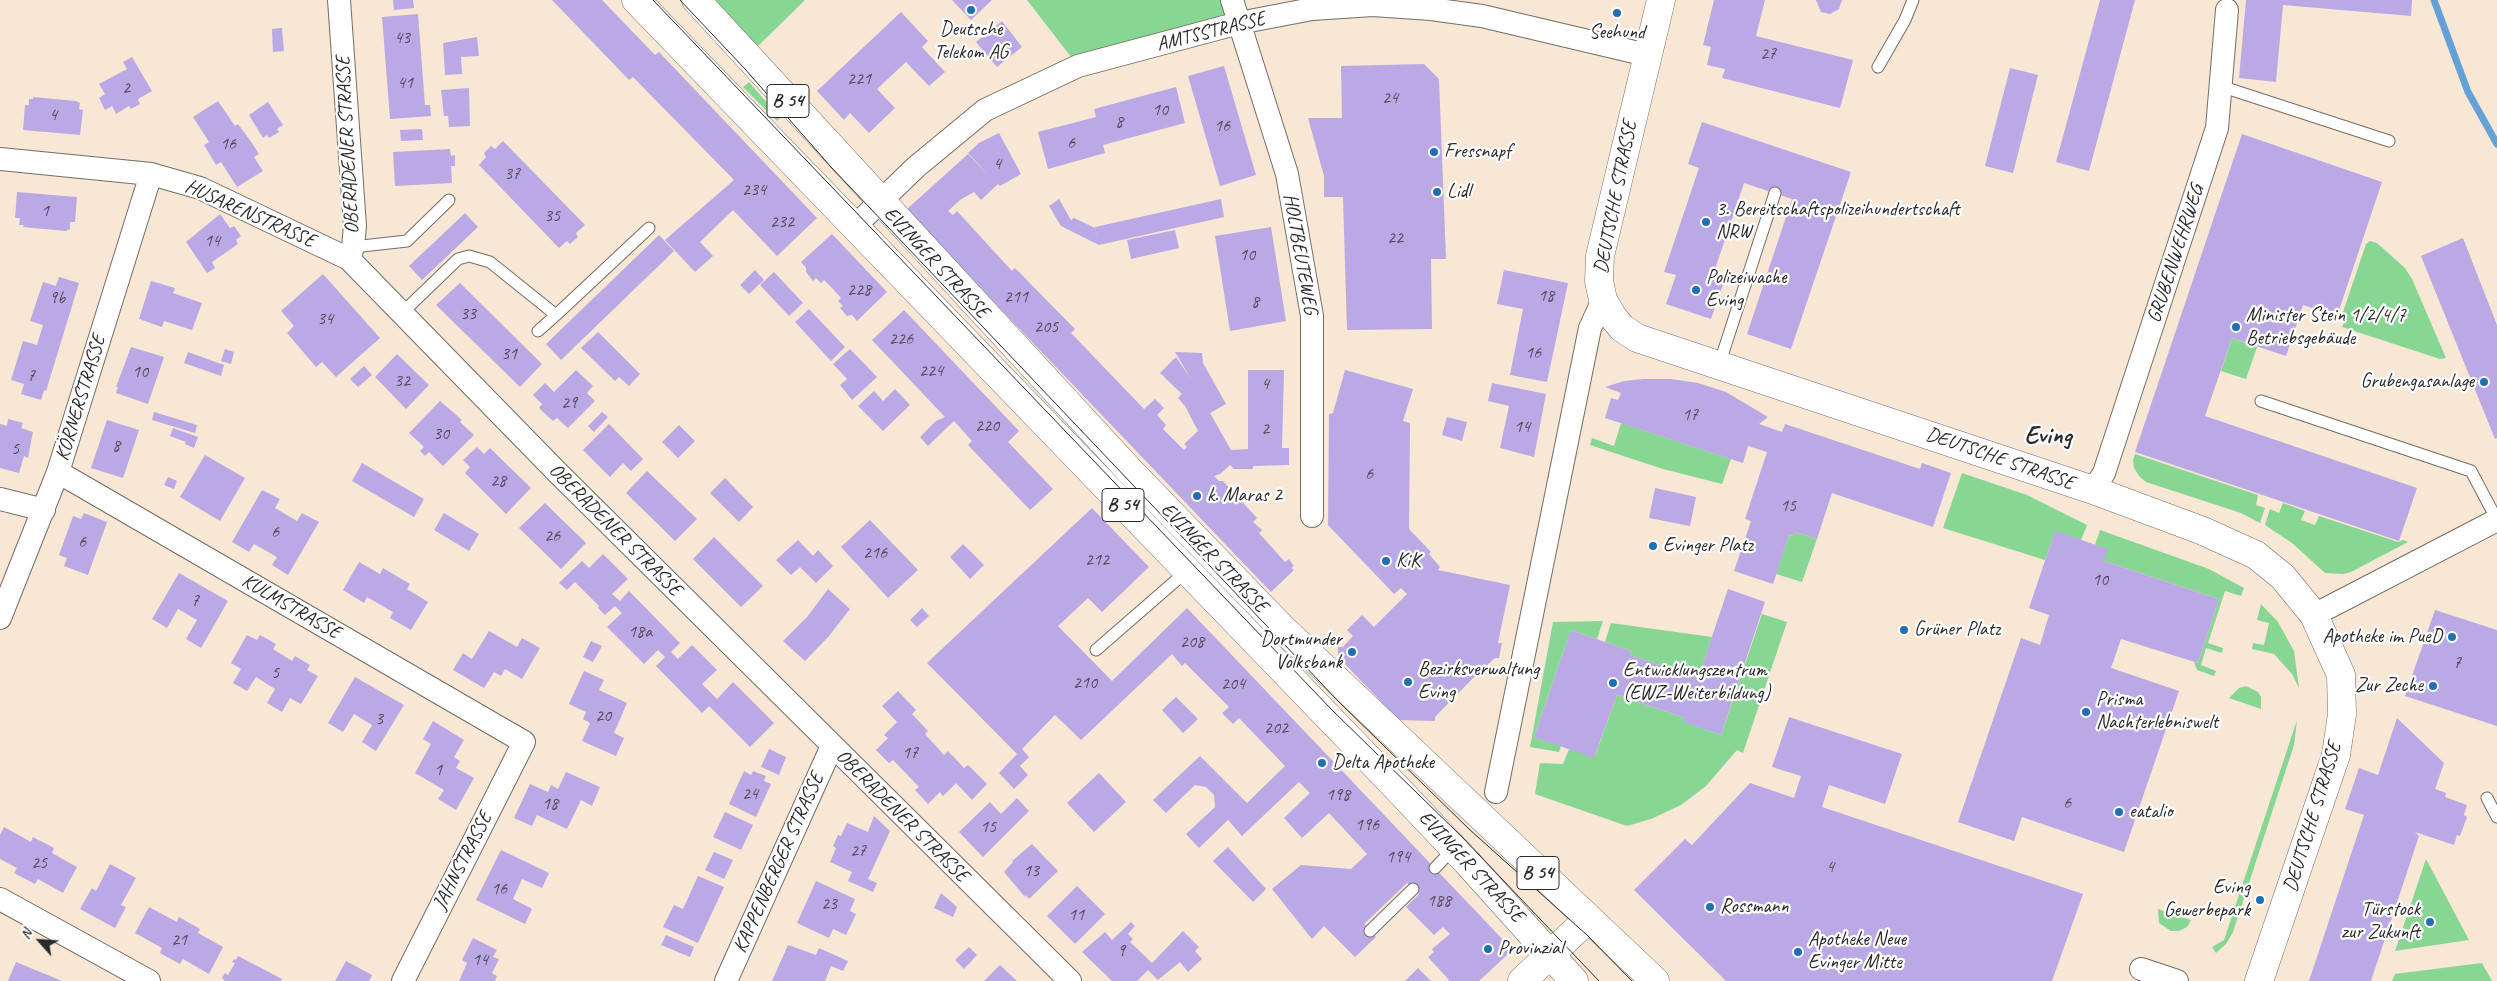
<!DOCTYPE html>
<html>
<head>
<meta charset="utf-8">
<style>
	body { margin:0 }
	#map { position:relative; width:2497px; height:981px; overflow:hidden; background:#f8e7d4; font-family:Caveat,sans-serif }
	canvas { display:block }
	.north { position:absolute; left:15px; top:916px; width:50px; height:50px; -webkit-text-stroke:4px #fff; paint-order:stroke; rotate:296deg; font-size:14px; font-weight:700; line-height:20px; text-align:center; color:#2b2b2b }
	.north::after { content:''; display:block; margin:auto; width:18px; height:22px; background:#2b2b2b; clip-path:polygon(50% 0,100% 100%,50% 72%,0 100%) }
</style>
</head>
<body>
<div id="map">
<canvas width="2497" height="981"></canvas>
<div class="north">N</div>
</div>
<script>
const g = document.querySelector('canvas').getContext('2d');
g.lineJoin = 'round';
function paint(path, color) { g.fillStyle = color; g.fill(path, 'evenodd'); }
const poly = rows => new Path2D(rows.map(r => 'M' + r).join(''));
function strokePath(path, color, width, dash) { g.strokeStyle = color; g.lineWidth = width; g.lineCap = dash ? 'butt' : 'round'; g.setLineDash(dash || []); g.stroke(path); }
function drawText(font, color, halo, rows, align = 'center') {
  g.font = font + ' Caveat,sans-serif'; g.lineWidth = 4.5; g.setLineDash([]); g.textBaseline = 'middle'; g.strokeStyle = halo; g.fillStyle = color; for (const [text, x, y, turn = 0] of rows) {
    g.save(); g.translate(x, y); g.rotate((+turn || 0) * Math.PI / 180); g.textAlign = isNaN(turn) ? turn : align; if (halo) g.strokeText(text, 0, 0); g.fillText(text, 0, 0); g.restore();
  }
}
paint(poly([
	[708,0,805,0,755,49],
	[1027,0,1232,0,1239,23,1078,66],
	[749,82,780,118,777,121,743,87],
	[2370,241,2377,243,2405,268,2412,279,2446,358,2440,359,2342,327,2345,320,2341,318,2366,244],
	[2232,338,2257,347,2246,379,2221,371],
	[1621,423,1731,459,1722,484,1663,469,1590,445,1592,438,1614,446],
	[2135,454,2258,495,2256,505,2265,508,2260,523,2241,513,2146,482,2140,477,2134,468,2133,460],
	[1962,473,2027,495,2087,525,2081,540,2055,532,2045,560,1943,528],
	[2283,503,2305,511,2301,520,2315,525,2319,516,2398,542,2403,540,2408,542,2351,572,2343,574,2325,573,2292,543,2265,525,2270,509,2279,513],
	[2100,530,2209,569,2244,588,2241,596,2225,591,2208,643,2223,648,2222,653,2206,648,2201,665,2216,671,2214,676,2197,670,2194,662,2198,663,2219,599,2104,561,2095,545],
	[1795,532,1817,539,1802,582,1776,574,1789,535,1793,536],
	[2261,604,2278,622,2294,651,2299,688,2292,674,2274,654,2252,649,2253,643,2264,645,2269,623,2257,620],
	[1762,614,1787,622,1743,753,1737,750,1706,786,1681,805,1651,819,1627,826,1535,794,1540,763,1563,764,1569,749,1595,756,1617,695,1685,718,1684,722,1721,735],
	[1603,621,1597,639,1571,630,1534,737,1561,746,1559,752,1530,747,1553,622],
	[1611,623,1712,637,1698,678,1630,655,1631,651,1605,642],
	[2246,686,2258,692,2261,697,2261,709,2229,698,2239,688],
	[2297,720,2294,745,2233,932,2226,944,2216,953,2212,947,2224,940],
	[2426,859,2469,940,2395,951],
	[2158,909,2191,920,2187,927,2179,931,2171,931,2159,923],
	[2482,963,2492,981,2392,981,2395,974]
]), '#87d694');
strokePath(poly([
	[2434,0,2468,92,2497,144]
]), '#64a2d6', 7);
paint(poly([
	[393,0,413,0,414,8,394,10],
	[552,0,602,0,655,55,659,52,817,218,777,256,733,210,700,242,713,256,695,272,665,240,734,180,633,77,629,80],
	[952,0,992,0,971,20],
	[1714,0,1765,0,1756,36,1853,60,1840,108,1722,78,1725,69,1707,65,1711,47,1703,45],
	[1816,0,1842,0,1839,9,1830,14,1821,12],
	[2100,0,2135,0,2089,171,2056,162],
	[2246,0,2412,0,2411,16,2283,5,2276,82,2239,78],
	[901,12,928,41,922,47,945,72,929,86,906,62,877,89,895,108,869,133,850,113,844,120,817,91],
	[418,14,425,105,430,105,431,116,390,119,382,17],
	[1002,21,1022,47,997,67,976,42],
	[282,28,284,51,273,52,272,29],
	[477,37,479,56,461,57,462,74,445,75,443,43],
	[132,57,152,91,138,99,140,104,131,109,129,106,116,114,112,106,105,110,99,98,105,94,99,84,127,69,123,62],
	[1424,64,1439,79,1446,259,1431,259,1432,329,1347,330,1343,197,1324,197,1324,176,1308,118,1342,118,1341,66],
	[1224,66,1256,175,1220,186,1188,76],
	[2010,68,2038,75,2013,173,1985,166],
	[1176,87,1185,123,1103,145,1105,153,1048,169,1038,132,1096,117,1094,109],
	[469,88,470,126,449,127,448,116,444,116,441,90],
	[33,97,76,101,80,103,79,109,83,110,80,135,23,130,25,105,29,105,29,99,33,99],
	[218,101,235,126,238,124,252,143,259,154,254,157,263,171,237,187,221,162,216,165,204,145,209,142,193,117],
	[268,102,283,125,277,129,279,132,269,138,267,135,263,138,249,115],
	[1702,122,1851,172,1791,349,1747,334,1792,199,1744,183,1714,272,1726,276,1711,319,1666,304,1676,275,1664,272,1699,168,1688,164],
	[422,129,423,140,401,141,400,130],
	[999,133,1021,174,1000,186,998,184,981,200,974,192,960,200,948,211,953,215,957,211,1012,271,1015,268,1075,329,1071,333,1144,409,1155,399,1164,408,1157,415,1166,425,1163,429,1184,450,1187,447,1184,444,1198,431,1185,406,1178,398,1182,394,1160,373,1176,357,1191,379,1175,352,1202,353,1203,363,1226,404,1210,413,1231,450,1248,449,1248,370,1284,370,1282,448,1289,448,1289,465,1253,466,1253,469,1234,469,1230,465,1220,474,1214,476,1219,481,1223,481,1257,518,1253,522,1262,530,1259,533,1285,562,1289,559,1294,566,1291,568,1294,570,1271,592,906,210,968,154,991,178,968,153,979,143],
	[2242,134,2382,182,2337,316,2303,305,2286,356,2232,338,2205,416,2417,488,2399,541,2135,452],
	[503,141,585,225,576,233,578,237,570,244,567,241,559,248,479,165,486,157,484,153,491,146,495,149],
	[450,149,451,156,455,155,455,166,451,166,452,183,395,186,393,152],
	[17,192,77,197,75,222,70,222,70,229,66,231,23,227,24,225,19,225,20,218,15,218],
	[1059,199,1071,220,1074,218,1095,228,1098,241,1095,227,1221,199,1224,217,1099,245,1061,226,1049,206],
	[465,213,478,227,422,280,409,266],
	[220,214,230,228,234,226,241,236,236,240,238,244,212,262,215,268,207,273,186,242],
	[1271,227,1286,321,1230,331,1215,236],
	[1175,230,1179,248,1131,259,1127,240],
	[832,234,887,292,857,321,852,315,847,316,840,308,843,306,838,301,841,298,832,288,824,280,821,283,816,278,813,281,806,272,806,268,801,262],
	[659,235,674,251,561,360,546,344],
	[2463,238,2497,325,2497,438,2495,439,2421,256],
	[755,270,764,280,749,294,740,285],
	[1504,270,1568,283,1547,382,1510,375,1523,309,1497,304],
	[774,272,803,303,789,316,760,285],
	[323,274,380,338,336,377,322,362,316,367,287,333,294,326,281,311],
	[59,277,79,283,46,391,44,390,41,400,21,394,24,384,11,380,23,341,37,345,43,325,30,321,43,282,56,286],
	[151,281,175,288,173,293,202,303,192,330,164,321,162,327,139,319],
	[460,283,542,364,520,387,436,305],
	[809,309,845,347,831,361,795,322],
	[904,310,1019,431,1008,442,1053,489,1030,510,968,445,972,441,954,421,928,446,920,437,936,421,945,417,872,340],
	[598,332,640,374,629,386,619,377,615,381,581,348],
	[131,347,164,357,148,404,116,393,118,387,116,387],
	[225,349,234,352,231,364,221,361],
	[850,349,877,377,852,400,840,385,847,379,833,364],
	[188,352,224,365,221,376,184,363],
	[397,354,429,385,406,409,375,377],
	[364,366,372,375,358,387,350,379],
	[576,370,593,386,587,393,595,401,568,428,557,418,553,421,539,408,542,404,533,395,545,383,554,392],
	[1345,370,1413,389,1403,421,1410,423,1409,529,1431,552,1429,554,1440,567,1438,570,1510,585,1498,643,1502,643,1499,658,1495,658,1477,674,1435,717,1435,721,1396,720,1396,717,1343,662,1338,662,1338,647,1343,647,1353,636,1347,630,1362,615,1374,627,1407,594,1401,588,1394,594,1328,525,1329,414,1333,413],
	[1644,379,1671,379,1698,383,1726,392,1768,417,1759,424,1782,432,1785,424,1920,469,1922,463,1951,473,1933,527,1832,493,1817,539,1795,532,1793,536,1789,535,1773,584,1734,571,1751,521,1745,519,1767,452,1748,446,1743,463,1605,418,1611,398,1618,400,1621,393,1605,387,1624,381],
	[1492,383,1546,394,1534,457,1500,448,1509,406,1488,401],
	[895,389,910,405,883,431,858,406,874,391,883,401],
	[440,401,462,420,460,422,474,435,443,466,429,452,425,456,420,451,424,447,409,433],
	[154,412,197,425,195,433,152,420],
	[602,412,608,417,594,432,588,426],
	[1447,417,1467,422,1462,441,1442,435],
	[8,419,23,423,21,428,33,432,28,458,24,456,19,473,0,468,0,424,7,426],
	[107,420,139,430,123,478,91,468],
	[609,424,643,459,631,471,623,463,610,477,583,450],
	[679,425,695,441,678,458,662,442],
	[173,428,198,437,194,448,185,444,186,442,170,436],
	[477,447,484,454,490,448,531,488,506,514,465,473,470,467,463,460],
	[205,455,245,478,220,521,180,497],
	[362,463,424,499,414,517,352,481],
	[647,471,697,519,675,541,626,493],
	[168,477,177,481,174,489,164,485],
	[725,478,753,507,739,522,710,493],
	[1655,488,1696,497,1690,526,1649,518],
	[262,490,280,499,275,508,297,521,302,513,319,522,288,575,272,565,277,557,254,544,249,552,232,542],
	[545,503,586,543,561,569,519,528],
	[1092,508,1149,567,1102,612,1088,598,1058,626,1112,681,1187,608,1508,945,1508,954,1479,981,1448,981,1449,980,1428,957,1434,952,1432,949,1450,934,1443,927,1434,935,1406,907,1419,894,1407,883,1364,924,1376,937,1355,957,1324,926,1312,939,1272,889,1301,865,1351,869,1367,854,1329,813,1302,838,1284,818,1310,793,1299,782,1242,836,1228,820,1199,848,1186,834,1215,807,1214,795,1206,787,1195,785,1166,813,1153,800,1200,756,1247,803,1285,766,1239,718,1233,724,1222,713,1229,707,1185,663,1182,666,1172,654,1081,740,1055,715,1022,749,1029,757,1020,766,1028,775,1014,789,999,773,1017,754,927,663],
	[84,513,107,522,88,575,64,566,67,558,59,555,73,516,81,519],
	[444,513,479,534,469,551,434,530],
	[870,520,918,570,888,598,841,547],
	[2055,531,2108,549,2104,561,2219,599,2198,663,2121,639,2111,668,2179,691,2124,852,2022,817,2014,841,1958,822,2021,638,2040,645,2049,615,2029,608],
	[714,537,763,586,741,607,693,559],
	[798,540,813,556,818,550,833,566,816,583,800,567,791,575,776,560],
	[963,544,984,565,970,579,950,557],
	[603,554,628,579,612,594,620,601,629,591,680,643,671,652,678,659,692,645,717,670,702,684,717,699,733,682,774,723,750,747,709,706,702,713,656,666,665,657,658,650,644,664,607,627,622,613,615,606,605,615,598,608,599,606,575,582,567,590,559,583,582,561,589,568],
	[359,562,380,574,383,568,410,584,407,589,428,602,411,630,390,618,393,612,367,597,364,603,343,590],
	[179,573,228,601,201,648,186,639,197,620,178,609,167,628,152,619],
	[828,589,850,609,829,636,805,661,783,641,807,617],
	[1728,589,1765,602,1721,735,1683,722,1685,718,1617,695,1594,758,1534,737,1571,630,1631,651,1630,655,1698,678],
	[922,608,929,616,917,627,910,620],
	[2435,610,2497,630,2497,726,2405,696],
	[489,631,517,647,522,638,540,648,522,679,505,669,501,676,494,672,484,688,453,670,463,653,472,659],
	[247,635,257,640,260,635,276,644,273,649,292,661,295,656,310,665,307,670,318,676,301,704,290,698,282,712,267,703,275,689,256,677,247,691,233,683,241,669,231,663],
	[591,641,602,646,593,662,583,657],
	[584,671,604,680,599,690,627,703,614,733,624,738,616,756,582,741,590,723,583,719,586,712,569,704],
	[355,677,404,705,376,751,362,742,372,725,354,714,343,732,328,723],
	[898,691,916,710,912,714,928,731,925,734,944,755,948,751,964,768,968,765,987,784,972,800,956,783,943,796,940,792,928,804,915,790,919,787,893,760,889,763,876,750,888,738,884,735,897,722,882,706],
	[1176,697,1198,719,1183,733,1162,710],
	[1789,717,1902,754,1885,804,1829,785,1822,807,2083,894,2052,981,1726,981,1634,890,1685,839,1692,845,1750,783,1794,798,1801,776,1772,767],
	[2397,718,2444,763,2435,789,2446,793,2445,797,2467,805,2464,815,2467,817,2460,836,2457,835,2454,845,2415,832,2419,836,2371,981,2309,981,2364,815,2345,809,2359,768,2378,775],
	[433,721,464,740,454,757,460,761,456,768,474,778,456,810,438,799,444,790,415,773,431,744,423,739],
	[769,749,786,757,779,775,761,767],
	[744,771,751,775,753,771,766,776,764,781,771,784,756,817,729,804],
	[566,772,600,787,592,806,581,800,567,829,537,815,532,826,514,818,530,784,548,792,551,785,558,789],
	[1099,773,1126,802,1094,832,1067,803],
	[1017,798,1029,811,983,857,959,832,990,802,1001,814],
	[725,812,753,825,741,850,713,837],
	[874,816,890,831,868,879,877,883,873,892,848,881,852,872,830,862,836,848,833,846,838,835,841,836,847,823,868,832],
	[4,827,31,842,33,837,54,848,52,853,77,867,63,893,38,879,35,884,14,873,17,868,0,859,0,835],
	[1032,844,1058,871,1029,899,1026,895,1025,897,1004,872,1013,862,1012,861],
	[1228,847,1266,889,1253,902,1213,861],
	[501,850,549,873,542,888,522,879,513,899,532,909,525,924,476,900],
	[714,852,733,860,724,879,705,870],
	[110,864,136,878,121,905,126,907,115,928,80,909,92,888,96,891],
	[698,876,724,887,698,943,663,927,674,905,683,909],
	[816,881,855,899,850,911,856,914,846,935,833,929,829,938,797,923],
	[1077,886,1105,914,1075,944,1047,916],
	[941,893,957,907,953,917,934,908],
	[149,907,177,922,179,917,200,929,198,933,223,947,209,974,183,959,180,964,160,953,162,948,135,933],
	[1131,922,1135,926,1128,934,1133,939,1130,942,1152,963,1183,931,1199,947,1195,951,1202,959,1188,972,1180,962,1158,980,1148,970,1137,981,1112,981,1082,952,1105,932,1112,940],
	[666,935,694,947,690,957,661,945],
	[473,938,497,950,493,957,499,959,492,973,497,976,495,981,459,981,467,963,462,960],
	[788,945,816,955,819,948,848,961,843,971,831,966,825,981,772,981],
	[969,947,977,955,964,969,955,960],
	[238,956,282,979,281,981,225,981,222,978,225,973,228,975,235,963,232,962,234,959,236,960],
	[346,961,372,975,369,981,335,981],
	[16,962,62,981,8,981],
	[1000,965,1017,981,984,981],
	[1418,968,1431,981,1405,981]
]), '#baa9e5');
const lane = poly([
	[1878,67,1905,20,1913,0],
	[2220,86,2389,141],
	[353,247,407,241,449,200],
	[401,314,458,259,469,256,490,262,556,315,649,228],
	[538,331,556,315],
	[1719,365,1775,193],
	[2261,401,2471,471,2497,520],
	[1096,650,1188,570],
	[2487,798,2497,817],
	[1435,868,1454,848],
	[1370,931,1413,889]
]);
const street = poly([
	[339,0,355,226,353,247,349,259,557,472,1070,981],
	[1232,0,1287,174,1312,316,1312,516],
	[0,159,151,174,200,188,349,259],
	[855,226,916,167,985,110,1078,66,1239,23,1312,9,1373,5,1431,9,1482,16,1647,55],
	[58,472,524,742,403,981],
	[2093,490,2104,473,2217,128,2227,10],
	[0,499,44,510],
	[2314,615,2497,520],
	[0,618,58,472,151,174],
	[1496,792,1590,328,1603,300],
	[0,899,149,981],
	[2141,969,2177,981],
	[726,981,832,746]
]);
const secondary = poly([
	[1661,0,1600,256,1599,281,1603,300,1613,317,1622,328,1637,338,2093,490,2203,531,2256,555,2283,577,2314,615,2341,675,2342,714,2336,755,2259,981],
	[1522,981,1588,919]
]);
const primary = poly([
	[636,0,1393,784,1466,861,1574,981],
	[696,0,1130,471,1283,629,1655,981]
]);
strokePath(lane, '#736d66', 13);
strokePath(street, '#736d66', 24);
strokePath(secondary, '#736d66', 29);
strokePath(primary, '#736d66', 29);
strokePath(lane, '#fff', 11);
strokePath(street, '#fff', 22);
strokePath(secondary, '#fff', 28);
strokePath(primary, '#fff', 28);
strokePath(poly([
	[653,0,1332,710,1462,837,1599,981],
	[680,0,745,69,831,167,1339,702,1469,829,1588,936,1632,981]
]), '#2b2b2b', 1);
for (const [x, y, r, color] of [
	[971,10,5,"#1f6fb2"],
	[1617,13,5,"#1f6fb2"],
	[1434,152,5,"#1f6fb2"],
	[1437,192,5,"#1f6fb2"],
	[1706,222,5,"#1f6fb2"],
	[1696,290,5,"#1f6fb2"],
	[2236,327,5,"#1f6fb2"],
	[2484,382,5,"#1f6fb2"],
	[1197,496,5,"#1f6fb2"],
	[1653,546,5,"#1f6fb2"],
	[1386,561,5,"#1f6fb2"],
	[1904,630,5,"#1f6fb2"],
	[2452,637,5,"#1f6fb2"],
	[1352,652,5,"#1f6fb2"],
	[1408,682,5,"#1f6fb2"],
	[1613,683,5,"#1f6fb2"],
	[2433,686,5,"#1f6fb2"],
	[2086,712,5,"#1f6fb2"],
	[1322,763,5,"#1f6fb2"],
	[2119,812,5,"#1f6fb2"],
	[2260,900,5,"#1f6fb2"],
	[1710,907,5,"#1f6fb2"],
	[2430,922,5,"#1f6fb2"],
	[1488,949,5,"#1f6fb2"],
	[1798,952,5,"#1f6fb2"]
]) { const dot = new Path2D(); dot.arc(x, y, r, 0, 2 * Math.PI); g.fillStyle = color; g.fill(dot); strokePath(dot, '#fff', 2); }
drawText('18px', '#4f4a5a', null, [
	["43",402,38],
	["27",1768,54],
	["221",859,79],
	["41",405,83],
	["2",126,88],
	["24",1390,98],
	["10",1160,110],
	["4",53,115],
	["8",1119,122],
	["16",1222,126],
	["6",1071,143],
	["16",228,144],
	["4",997,164],
	["37",512,174],
	["234",754,190],
	["1",45,211],
	["35",552,216],
	["232",782,222],
	["22",1395,238],
	["14",212,241],
	["10",1247,255],
	["228",859,290],
	["18",1546,296],
	["211",1016,297],
	["9b",57,298],
	["8",1255,302],
	["33",468,314],
	["34",325,319],
	["205",1046,327],
	["226",901,339],
	["16",1533,353],
	["31",509,354],
	["224",931,371],
	["10",140,372],
	["7",31,376],
	["32",402,381],
	["4",1265,384],
	["29",569,403],
	["17",1690,415],
	["220",987,426],
	["14",1522,427],
	["2",1265,429],
	["30",441,434],
	["8",116,446],
	["5",15,449],
	["6",1369,474],
	["28",498,481],
	["15",1788,506],
	["6",275,532],
	["26",552,536],
	["6",82,542],
	["216",875,553],
	["212",1097,560],
	["10",2100,580],
	["7",195,601],
	["18a",640,632],
	["208",1192,642],
	["7",2457,663],
	["5",275,673],
	["210",1085,683],
	["204",1233,684],
	["20",603,716],
	["3",379,719],
	["202",1276,728],
	["17",910,753],
	["1",438,770],
	["24",750,794],
	["198",1338,795],
	["6",2067,803],
	["18",550,804],
	["196",1367,825],
	["15",988,827],
	["27",858,851],
	["194",1398,857],
	["25",39,863],
	["4",1830,867],
	["13",1031,871],
	["16",499,889],
	["188",1439,901],
	["23",829,904],
	["11",1076,915],
	["21",179,940],
	["9",1121,951],
	["14",480,960]
]);
for (const [x, y, w] of [
	[788,101,42],
	[1123,505,42],
	[1538,873,42]
]) { const box = new Path2D(); box.roundRect(x - w / 2, y - 16.5, w, 33, 4); g.fillStyle = '#fff'; g.fill(box); strokePath(box, '#2b2b2b', 1); }
drawText('bold 19px', '#2b2b2b', null, [
	["B 54",788,101],
	["B 54",1123,505],
	["B 54",1538,873]
]);
drawText('20px', '#2b2b2b', '#fff', [
	["Deutsche",971,30,"center"],
	["Telekom AG",971,53,"center"],
	["Seehund",1617,33,"center"],
	["Fressnapf",1444,152],
	["Lidl",1447,192],
	["3. Bereitschaftspolizeihundertschaft",1716,210],
	["NRW",1716,233],
	["Polizeiwache",1706,278],
	["Eving",1706,301],
	["Minister Stein 1/2/4/7",2246,316],
	["Betriebsgebäude",2246,339],
	["Grubengasanlage",2474,382,"right"],
	["k. Maras 2",1207,496],
	["Evinger Platz",1663,546],
	["KiK",1396,561],
	["Grüner Platz",1914,630],
	["Apotheke im PueD",2442,637,"right"],
	["Dortmunder",1342,640,"right"],
	["Volksbank",1342,663,"right"],
	["Bezirksverwaltung",1418,670],
	["Eving",1418,693],
	["Entwicklungszentrum",1623,671],
	["(EWZ-Weiterbildung)",1623,694],
	["Zur Zeche",2423,686,"right"],
	["Prisma",2096,700],
	["Nachterlebniswelt",2096,723],
	["Delta Apotheke",1332,763],
	["eatalio",2129,812],
	["Eving",2250,888,"right"],
	["Gewerbepark",2250,911,"right"],
	["Rossmann",1720,907],
	["Türstock",2420,910,"right"],
	["zur Zukunft",2420,933,"right"],
	["Apotheke Neue",1808,940],
	["Evinger Mitte",1808,963],
	["Provinzial",1498,949]
], 'left');
drawText('20px', '#2b2b2b', '#fff', [
	["AMTSSTRASSE",1211,32,-14],
	["OBERADENER STRASSE",348,145,-93],
	["DEUTSCHE STRASSE",1616,197,-79],
	["HUSARENSTRASSE",250,214,24],
	["HOLTBEUTEWEG",1300,254,80],
	["GRUBENWEHRWEG",2176,254,-72],
	["EVINGER STRASSE",936,263,47],
	["KÖRNERSTRASSE",81,398,-73],
	["DEUTSCHE STRASSE",2000,459,19],
	["OBERADENER STRASSE",615,530,45],
	["EVINGER STRASSE",1214,558,46],
	["KULMSTRASSE",291,607,30],
	["OBERADENER STRASSE",902,816,45],
	["DEUTSCHE STRASSE",2313,817,-73],
	["JAHNSTRASSE",463,861,-63],
	["KAPPENBERGER STRASSE",779,863,-66],
	["EVINGER STRASSE",1471,867,47]
]);
drawText('bold 25px', '#2b2b2b', '#fff', [
	["Eving",2048,436]
]);
</script>
</body>
</html>
